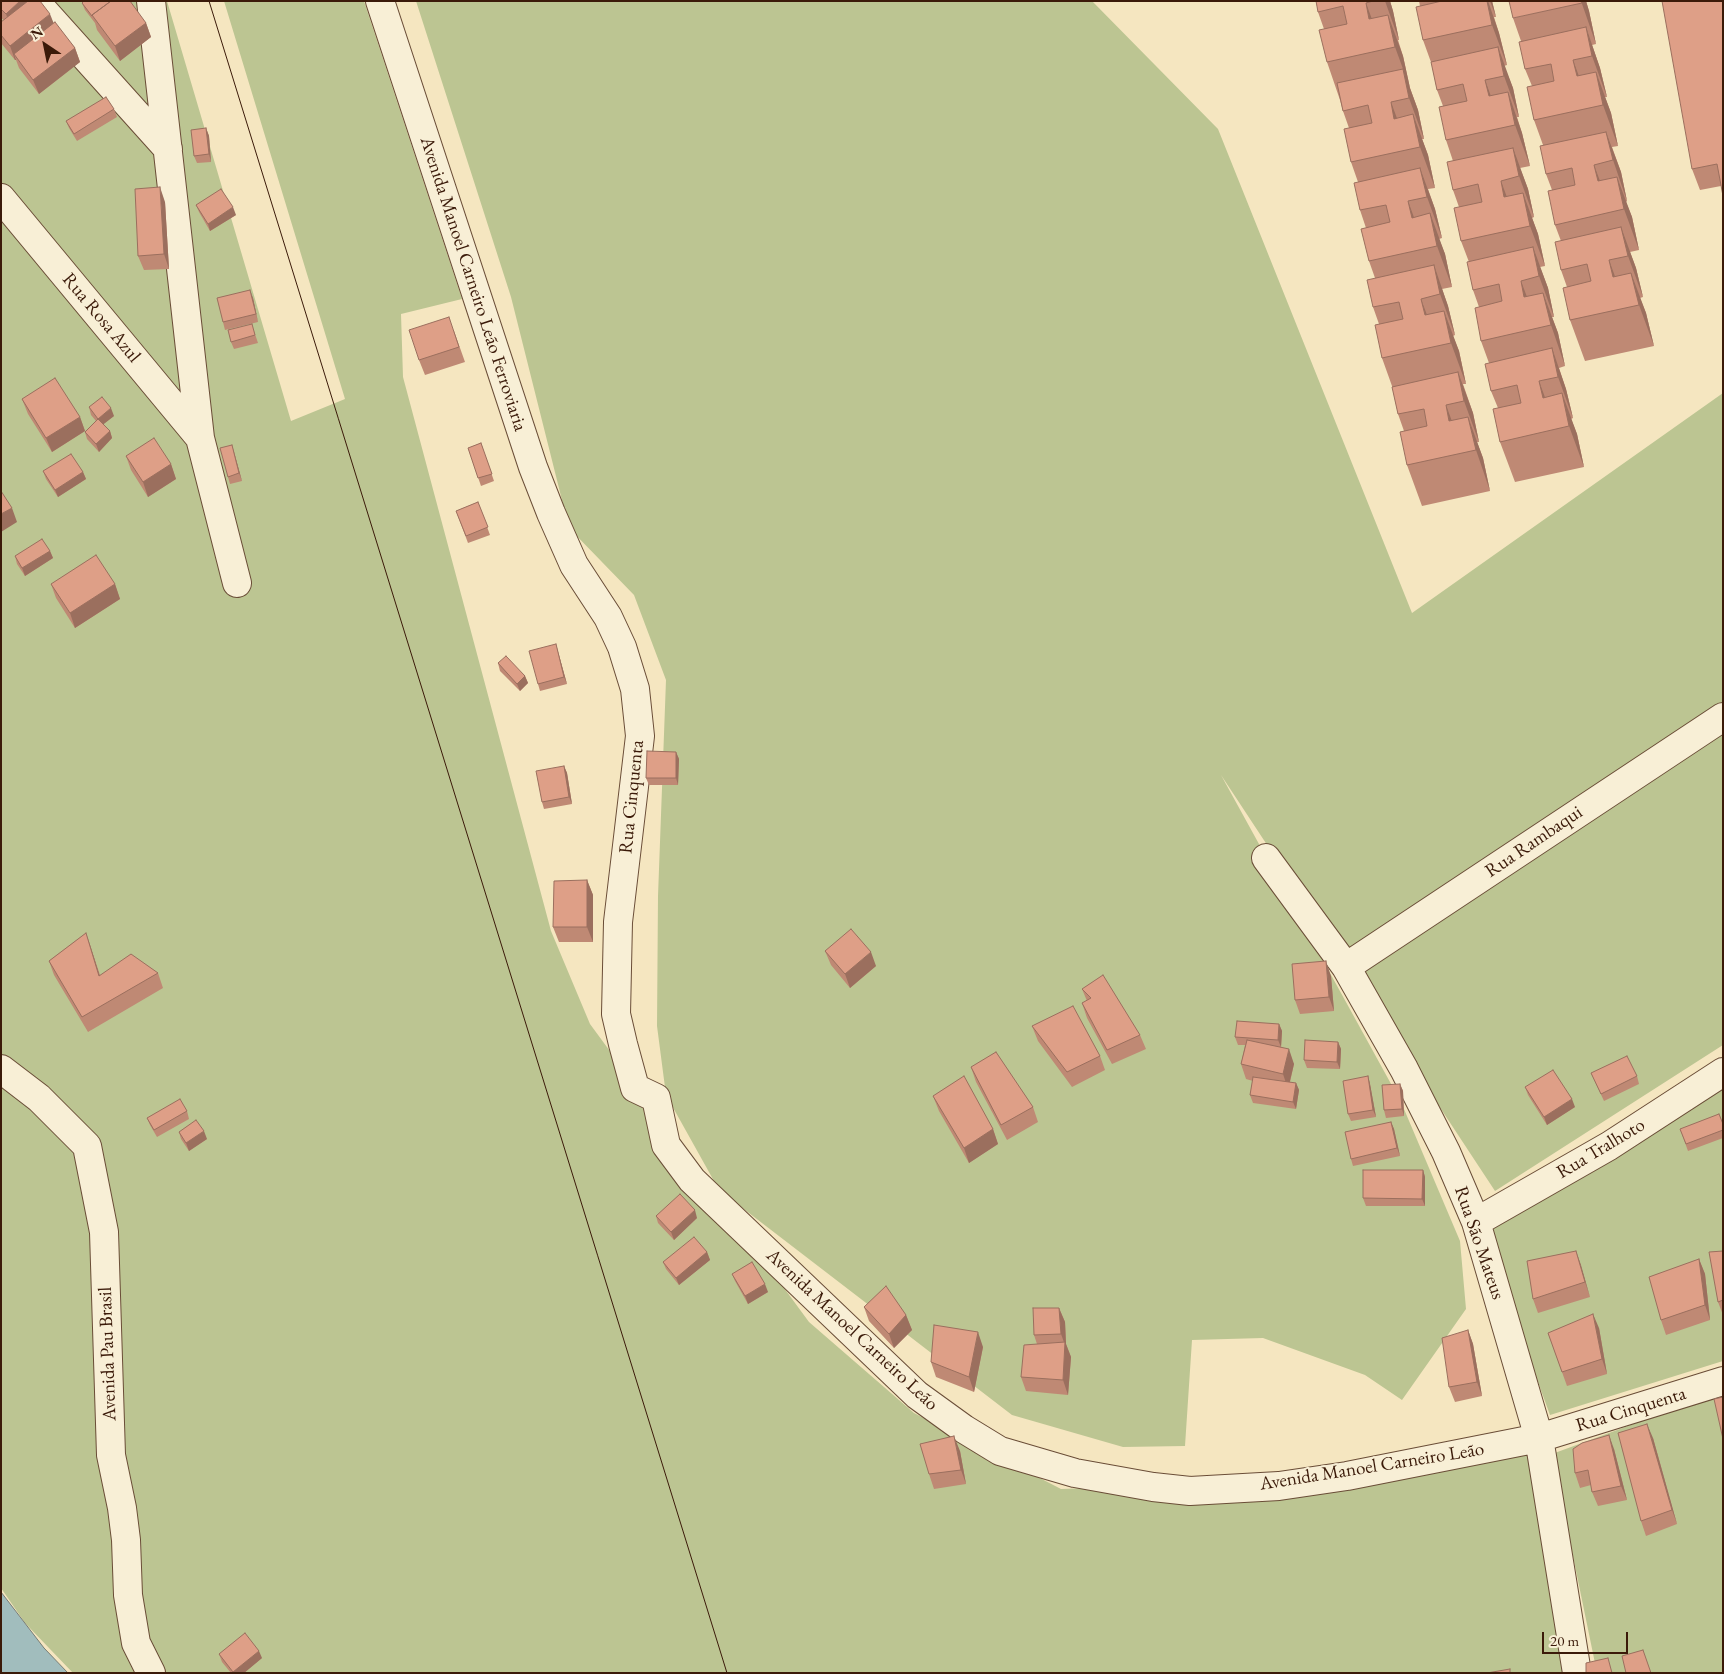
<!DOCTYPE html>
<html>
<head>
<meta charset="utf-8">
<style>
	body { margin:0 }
	#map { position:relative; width:1724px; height:1674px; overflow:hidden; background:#f5e6c0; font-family:"EB Garamond",serif }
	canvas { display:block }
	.frame { position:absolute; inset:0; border:2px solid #3b1a09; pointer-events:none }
	.north { position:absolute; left:20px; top:20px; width:50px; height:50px; -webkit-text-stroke:4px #f8efd6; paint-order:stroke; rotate:326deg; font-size:14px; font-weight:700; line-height:20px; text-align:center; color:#3b1a09 }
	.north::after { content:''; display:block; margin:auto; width:18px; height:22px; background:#3b1a09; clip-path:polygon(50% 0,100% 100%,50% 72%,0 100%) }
	.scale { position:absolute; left:1542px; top:1632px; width:86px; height:22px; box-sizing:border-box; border:2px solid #3b1a09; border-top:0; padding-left:6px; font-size:15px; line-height:18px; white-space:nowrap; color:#3b1a09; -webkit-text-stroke:4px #f8efd6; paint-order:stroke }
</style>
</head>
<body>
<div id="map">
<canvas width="1724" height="1674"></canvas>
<div class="frame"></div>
<div class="north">N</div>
<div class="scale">20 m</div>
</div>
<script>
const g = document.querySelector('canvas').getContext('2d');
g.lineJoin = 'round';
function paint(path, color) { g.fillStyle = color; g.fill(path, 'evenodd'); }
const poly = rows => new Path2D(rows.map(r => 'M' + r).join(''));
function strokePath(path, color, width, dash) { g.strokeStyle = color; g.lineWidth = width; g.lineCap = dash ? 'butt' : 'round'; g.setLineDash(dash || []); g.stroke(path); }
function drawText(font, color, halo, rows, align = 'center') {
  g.font = font + ' "EB Garamond",serif'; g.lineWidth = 4; g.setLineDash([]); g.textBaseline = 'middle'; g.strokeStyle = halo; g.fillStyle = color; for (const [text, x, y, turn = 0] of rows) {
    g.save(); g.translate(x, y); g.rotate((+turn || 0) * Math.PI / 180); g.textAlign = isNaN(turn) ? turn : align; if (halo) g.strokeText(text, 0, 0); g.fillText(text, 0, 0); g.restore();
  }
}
paint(poly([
	[1,1,167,1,291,421,345,399,224,1,364,1,462,299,401,314,403,377,551,931,590,1024,809,1322,914,1413,1061,1489,1308,1481,1539,1438,1577,1673,73,1673,25,1623,1,1588],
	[416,1,1092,1,1218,129,1412,613,1723,393,1723,1045,1495,1191,1221,775,1401,1102,1460,1241,1466,1309,1402,1400,1365,1375,1263,1338,1192,1340,1185,1446,1123,1447,1012,1415,719,1190,666,1095,657,1026,658,896,666,680,634,595,569,528,511,297],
	[1723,1083,1723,1361,1550,1415,1490,1250,1484,1225],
	[1723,1391,1723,1673,1597,1673,1552,1454]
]), '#bcc592');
const water = poly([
	[1,1592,44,1648,68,1673,1,1673,1,1592]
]);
paint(water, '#a1bdbd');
strokePath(water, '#787c75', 1);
const minor = poly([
	[35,1,168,149],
	[151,1,200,438,237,583],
	[380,1,533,467,551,513,574,565,608,617,622,647,635,689,640,736,618,922,616,1014,623,1044,635,1088,656,1098,666,1145,692,1180,917,1395,964,1429,1000,1451,1075,1473,1153,1487,1190,1491,1279,1486,1347,1476,1539,1438,1723,1381],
	[1,198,200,438],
	[1266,858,1346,967,1404,1069,1446,1152,1476,1222,1539,1438,1577,1673],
	[1346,967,1723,717],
	[1,1069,39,1098,87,1146,104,1232,111,1455,122,1508,126,1540,128,1595,136,1643,151,1673],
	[1476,1222,1609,1146,1723,1072]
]);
strokePath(minor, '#6a4d37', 30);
strokePath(minor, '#f8efd6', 28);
strokePath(poly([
	[209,1,727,1673]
]), '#3b1a09', 1);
paint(poly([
	[1,1,54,23,75,48,80,62,39,94,19,68,16,60,15,60,1,43,1,22,4,20,1,18],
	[1316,1,1390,1,1393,11,1399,40,1398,40,1403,56,1410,88,1418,110,1424,139,1422,139,1428,155,1435,188,1428,189,1435,209,1442,238,1439,239,1445,254,1452,287,1442,289,1448,306,1455,335,1453,336,1459,351,1466,384,1463,384,1473,413,1479,442,1477,442,1483,458,1490,491,1422,506,1407,465,1404,431,1398,414,1392,386,1382,358,1379,324,1373,307,1375,278,1369,261,1366,228,1360,210,1358,182,1351,162,1349,128,1343,111,1340,100,1327,62,1324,29,1318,12],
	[1419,1,1492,1,1496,17,1494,17,1499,33,1507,65,1504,66,1513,88,1519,117,1517,117,1522,133,1530,166,1520,168,1528,189,1534,217,1532,218,1538,234,1545,266,1540,267,1548,288,1554,317,1552,317,1558,333,1565,366,1559,368,1566,389,1573,418,1571,419,1577,434,1584,467,1515,482,1500,442,1498,408,1491,391,1489,363,1481,341,1479,307,1473,290,1469,262,1461,241,1459,207,1453,190,1453,161,1446,140,1443,106,1437,90,1432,65,1423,40,1420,6],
	[1586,1,1589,11,1596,44,1592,45,1600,68,1607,97,1605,97,1611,113,1618,146,1612,147,1621,172,1627,201,1626,202,1632,217,1639,250,1630,252,1636,268,1643,297,1640,298,1646,313,1654,346,1585,361,1570,320,1567,287,1561,270,1561,241,1555,225,1552,190,1546,174,1543,145,1534,120,1532,86,1525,69,1521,41,1513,18],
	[1723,1,1721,186,1700,190,1692,169],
	[82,3,146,23,151,37,120,61,97,30,95,23,85,10],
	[114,109,117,117,77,141,69,128,66,121],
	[206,128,209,136,211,162,197,163,194,156],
	[165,202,169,269,144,270,138,256],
	[196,205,236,215,210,231,199,212],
	[253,298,258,322,225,330,223,322],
	[254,331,258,343,234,349,231,342],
	[454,331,465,362,425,375,419,360],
	[22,399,80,417,85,431,52,452,28,414],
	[89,407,114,416,103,424,110,431,112,438,99,452,87,439,85,432,96,421,91,415],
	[481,443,494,481,481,486,468,448],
	[232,445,242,481,230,484,228,477],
	[126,456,171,464,176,479,148,497,131,470],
	[43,471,83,472,86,479,58,497,46,479],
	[478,502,490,535,468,543,456,511],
	[50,551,53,558,25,576,17,564,15,556],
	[51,584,115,584,120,599,75,628,56,598],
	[556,644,567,684,540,691,538,684],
	[498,663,525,676,528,683,520,691,500,671],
	[676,752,679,759,678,785,649,785,646,778],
	[564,766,567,773,572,804,544,809,542,802],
	[587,880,593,895,593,942,559,942,553,927],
	[86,933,100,975,158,973,163,988,88,1032,54,975,49,961],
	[825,951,876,966,850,988,831,965],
	[1331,976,1334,1011,1300,1014,1295,1000],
	[1082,989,1140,1035,1146,1049,1112,1064,1087,1018,1082,1003,1087,1001],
	[1279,1024,1282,1031,1281,1047,1294,1064,1290,1082,1296,1083,1299,1090,1296,1109,1253,1103,1250,1095,1253,1081,1246,1079,1241,1064,1245,1045,1238,1045,1235,1037],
	[1032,1026,1100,1056,1105,1070,1072,1087,1038,1041],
	[1338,1042,1341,1049,1340,1069,1307,1068,1304,1060],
	[971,1067,1033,1107,1038,1122,1007,1140,976,1082],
	[1591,1073,1637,1076,1639,1084,1604,1101],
	[1368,1076,1370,1084,1376,1117,1351,1121,1348,1114],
	[1400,1084,1403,1091,1404,1116,1386,1118,1384,1110],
	[1525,1087,1575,1107,1547,1125,1528,1095],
	[933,1096,993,1129,998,1144,969,1163,939,1111],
	[187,1111,189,1119,157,1137,150,1125,147,1118],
	[1391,1122,1394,1129,1400,1156,1353,1166,1351,1159],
	[1723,1124,1723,1138,1688,1151,1680,1129],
	[179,1132,207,1139,189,1151,181,1139],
	[1423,1170,1425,1177,1425,1206,1366,1206,1363,1198],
	[656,1216,697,1218,674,1240,658,1223],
	[1576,1251,1590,1297,1538,1313,1533,1299],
	[1723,1251,1723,1315,1718,1302],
	[707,1252,710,1260,679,1285,666,1269,663,1262],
	[1699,1259,1705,1274,1710,1320,1666,1335,1661,1320],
	[732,1274,768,1292,748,1304,735,1281],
	[864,1307,906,1315,912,1330,894,1348,869,1321],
	[1059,1308,1065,1322,1066,1344,1071,1357,1068,1395,1026,1391,1021,1377,1037,1344,1034,1335],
	[1599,1328,1607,1374,1567,1386,1548,1333],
	[1468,1330,1473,1344,1482,1396,1455,1402,1449,1387],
	[983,1347,974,1392,936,1377,931,1362],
	[1653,1438,1677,1524,1646,1536,1641,1521],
	[1614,1449,1627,1500,1598,1506,1592,1492,1591,1485,1580,1488,1575,1473],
	[960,1451,966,1484,934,1489,929,1474],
	[219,1654,262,1658,244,1673,231,1673,222,1662]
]), '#bf8974');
paint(poly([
	[20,1,36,1,11,28,6,14],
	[1385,1,1390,1,1393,11,1399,40],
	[1487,1,1488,1,1499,33,1507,65,1492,25],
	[1490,1,1492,1,1496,17],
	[1581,1,1586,1,1589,11,1596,44],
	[1366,3,1381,44,1369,19],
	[50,14,56,29,14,54,16,60,15,60,10,46],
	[1388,15,1403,56,1410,88,1395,47],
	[146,23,151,37,120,61,115,46],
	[1586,27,1600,68,1607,97,1592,56],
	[1498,47,1513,88,1519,117,1504,76],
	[75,48,80,62,39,94,33,80],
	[1573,60,1588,101,1577,76],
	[1403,69,1418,110,1424,139,1409,98],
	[1596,72,1611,113,1618,146,1603,105],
	[1485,80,1500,121,1489,96],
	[1508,92,1522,133,1530,166,1515,125],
	[1391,102,1406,143,1394,119],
	[1413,114,1428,155,1435,188,1420,147],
	[206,128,209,136,211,162,209,154],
	[1606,132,1621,172,1627,201,1613,160],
	[1513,148,1528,189,1534,217,1519,176],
	[1594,165,1609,205,1598,181],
	[1420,168,1435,209,1442,238,1427,197],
	[1617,177,1632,217,1639,250,1624,209],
	[1501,181,1516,222,1504,197],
	[160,187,165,202,169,269,164,254],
	[1523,193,1538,234,1545,266,1530,226],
	[1408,201,1423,242,1412,218],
	[233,207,236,215,210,231,208,224],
	[1430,213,1445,254,1452,287,1437,246],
	[1621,227,1636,268,1643,297,1628,256],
	[1533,247,1548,288,1554,317,1539,276],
	[1609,260,1624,301,1613,277],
	[1434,265,1448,306,1455,335,1440,294],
	[1631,273,1646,313,1654,346,1639,305],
	[1521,281,1536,321,1524,297],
	[250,290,253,298,258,322],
	[1543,293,1558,333,1565,366,1551,325],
	[1421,299,1436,339,1425,315],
	[1444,311,1459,351,1466,384,1451,343],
	[1552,348,1566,389,1573,418,1558,377],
	[1458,372,1473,413,1479,442,1464,401],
	[1539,381,1554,422,1543,398],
	[1562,393,1577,434,1584,467,1569,426],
	[1446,405,1461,446,1449,421],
	[111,408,114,416,100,427,98,419],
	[80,417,85,431,52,452,46,438],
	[1468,417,1483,458,1490,491,1476,450],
	[110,431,112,438,99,452,96,444],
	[232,445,234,452,242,481,239,473],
	[171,464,176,479,148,497,143,482],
	[83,472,86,479,58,497,55,490],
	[12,508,17,522,1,532,1,514],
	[50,551,53,558,25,576,22,568],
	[115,584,120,599,75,628,70,613],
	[556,644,558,652,567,684,564,677],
	[525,676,528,683,520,691,517,684],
	[676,752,679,759,678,785,676,778],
	[564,766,567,773,572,804,569,797],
	[587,880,593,895,593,942,587,927],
	[86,933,91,948,104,990,99,976],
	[871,952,876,966,850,988,845,974],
	[1326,961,1331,976,1334,1011,1329,997],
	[1279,1024,1282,1031,1281,1047,1278,1040],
	[1338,1042,1341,1049,1340,1069,1337,1062],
	[1289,1049,1294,1064,1288,1089,1283,1074],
	[1368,1076,1370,1084,1376,1117,1373,1110],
	[1296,1083,1299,1090,1296,1109,1293,1102],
	[1400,1084,1403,1091,1404,1116,1402,1109],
	[1572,1099,1575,1107,1547,1125,1544,1117],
	[1391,1122,1394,1129,1400,1156,1397,1148],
	[993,1129,998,1144,969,1163,964,1148],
	[204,1131,207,1139,189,1151,186,1143],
	[1423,1170,1425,1177,1425,1206,1422,1199],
	[695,1210,697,1218,674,1240,671,1232],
	[1576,1251,1581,1265,1590,1297,1585,1282],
	[707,1252,710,1260,679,1285,676,1278],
	[1699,1259,1705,1274,1710,1320,1705,1305],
	[765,1284,768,1292,748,1304,745,1296],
	[1059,1308,1065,1322,1066,1344,1071,1357,1068,1395,1063,1380,1065,1345,1061,1334],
	[1593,1314,1599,1328,1607,1374,1602,1359],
	[906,1315,912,1330,894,1348,889,1334],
	[1468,1330,1473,1344,1482,1396,1477,1382],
	[978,1332,983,1347,974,1392,969,1377],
	[1647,1424,1653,1438,1677,1524,1672,1510],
	[1609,1435,1614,1449,1627,1500,1621,1486],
	[954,1436,960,1451,966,1484,961,1470],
	[259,1651,262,1658,244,1673,233,1673,233,1672]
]), '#9b6f5e');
const building = poly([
	[1,1,20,1,6,14,1,9,1,1],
	[28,1,40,1,50,14,10,46,1,35,1,22,28,1],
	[84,1,111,1,92,15,92,16,82,3,84,1],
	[111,1,130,1,146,23,115,46,92,15,111,1],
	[1316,1,1373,1,1366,3,1369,19,1388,15,1395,47,1327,62,1319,30,1347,24,1343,6,1318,12,1316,1],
	[1442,1,1487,1,1492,25,1423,40,1416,7,1442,1],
	[1509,1,1581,1,1582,3,1513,18,1509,1],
	[1662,1,1723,1,1723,196,1717,164,1692,169,1662,1],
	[55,22,75,48,33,80,14,54,55,22],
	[1586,27,1592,56,1573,60,1577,76,1596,72,1603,105,1534,120,1527,87,1554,81,1551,64,1525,69,1519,42,1586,27],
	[1498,47,1504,76,1485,80,1489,96,1508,92,1515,125,1446,140,1439,107,1467,101,1463,84,1437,90,1431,62,1498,47],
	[1403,69,1409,98,1391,102,1394,119,1413,114,1420,147,1351,162,1344,129,1372,123,1368,105,1343,111,1337,83,1403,69],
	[106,97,114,109,74,134,66,121,106,97],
	[206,128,209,154,194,156,191,130,206,128],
	[1606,132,1613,160,1594,165,1598,181,1617,177,1624,209,1555,225,1548,191,1575,185,1572,168,1546,174,1540,146,1606,132],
	[1513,148,1519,176,1501,181,1504,197,1523,193,1530,226,1461,241,1454,208,1482,202,1478,184,1453,190,1447,162,1513,148],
	[1420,168,1427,197,1408,201,1412,218,1430,213,1437,246,1369,261,1361,229,1390,222,1386,205,1360,210,1354,183,1420,168],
	[160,187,164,254,138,256,135,189,160,187],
	[221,189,233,207,208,224,196,205,221,189],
	[1621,227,1628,256,1609,260,1613,277,1631,273,1639,305,1570,320,1563,288,1591,281,1587,264,1561,270,1555,242,1621,227],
	[1533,247,1539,276,1521,281,1524,297,1543,293,1551,325,1481,341,1475,308,1502,301,1499,284,1473,290,1467,262,1533,247],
	[1434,265,1440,294,1421,299,1425,315,1444,311,1451,343,1382,358,1375,325,1403,319,1399,302,1373,307,1367,280,1434,265],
	[250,290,256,314,223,322,217,298,250,290],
	[449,317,459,347,419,360,409,330,449,317],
	[252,324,255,335,231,342,228,330,252,324],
	[1552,348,1558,377,1539,381,1543,398,1562,393,1569,426,1500,442,1493,409,1521,403,1517,385,1491,391,1485,364,1552,348],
	[1458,372,1464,401,1446,405,1449,421,1468,417,1476,450,1407,465,1400,432,1427,426,1424,409,1398,414,1392,387,1458,372],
	[55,378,80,417,46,438,22,399,55,378],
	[102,397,111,408,98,419,89,407,102,397],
	[98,419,110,431,96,444,85,432,98,419],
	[154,438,171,464,143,482,126,456,154,438],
	[481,443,492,474,478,478,468,448,481,443],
	[232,445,239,473,228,477,220,448,232,445],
	[71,454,83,472,55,490,43,471,71,454],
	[1,491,12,508,1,514,1,491],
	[478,502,488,527,466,536,456,511,478,502],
	[42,539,50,551,22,568,15,556,42,539],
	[96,555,115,584,70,613,51,584,96,555],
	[556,644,564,677,538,684,529,651,556,644],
	[506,656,525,676,517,684,498,663,506,656],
	[647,751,676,752,676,778,646,778,647,751],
	[564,766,569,797,542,802,536,771,564,766],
	[587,880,587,927,553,927,554,881,587,880],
	[851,929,871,952,845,974,825,951,851,929],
	[86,933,99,976,131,954,158,973,82,1017,49,961,86,933],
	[1326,961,1329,997,1295,1000,1292,964,1326,961],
	[1103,975,1140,1035,1107,1050,1082,1003,1091,998,1082,989,1103,975],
	[1073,1006,1100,1056,1067,1072,1032,1026,1073,1006],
	[1237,1021,1279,1024,1278,1040,1235,1037,1237,1021],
	[1247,1040,1289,1049,1283,1074,1241,1064,1247,1040],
	[1305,1040,1338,1042,1337,1062,1304,1060,1305,1040],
	[996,1052,1033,1107,1001,1125,971,1067,996,1052],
	[1627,1056,1637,1076,1601,1094,1591,1073,1627,1056],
	[1553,1070,1572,1099,1544,1117,1525,1087,1553,1070],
	[964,1076,993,1129,964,1148,933,1096,964,1076],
	[1368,1076,1373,1110,1348,1114,1343,1081,1368,1076],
	[1253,1077,1296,1083,1293,1102,1250,1095,1253,1077],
	[1400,1084,1402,1109,1384,1110,1382,1085,1400,1084],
	[180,1099,187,1111,154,1130,147,1118,180,1099],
	[1719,1114,1723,1124,1723,1130,1686,1144,1680,1129,1719,1114],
	[196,1120,204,1131,186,1143,179,1132,196,1120],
	[1391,1122,1397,1148,1351,1159,1345,1132,1391,1122],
	[1363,1170,1423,1170,1422,1199,1363,1198,1363,1170],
	[680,1194,695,1210,671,1232,656,1216,680,1194],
	[694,1237,707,1252,676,1278,663,1262,694,1237],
	[1576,1251,1585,1282,1533,1299,1527,1261,1576,1251],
	[1723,1251,1723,1300,1718,1302,1709,1252,1723,1251],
	[1699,1259,1705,1305,1661,1320,1649,1277,1699,1259],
	[752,1262,765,1284,745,1296,732,1274,752,1262],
	[886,1286,906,1315,889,1334,864,1307,886,1286],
	[1033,1308,1059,1308,1061,1334,1034,1335,1033,1308],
	[1593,1314,1602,1359,1562,1372,1548,1333,1593,1314],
	[934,1325,978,1332,969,1377,931,1362,934,1325],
	[1468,1330,1477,1382,1449,1387,1442,1338,1468,1330],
	[1065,1342,1063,1380,1021,1377,1024,1345,1065,1342],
	[1723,1397,1723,1439,1714,1399,1723,1397],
	[1647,1424,1672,1510,1641,1521,1618,1433,1647,1424],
	[1609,1435,1621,1486,1592,1492,1588,1470,1575,1473,1573,1449,1582,1443,1609,1435],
	[954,1436,961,1470,929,1474,920,1444,954,1436],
	[245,1633,259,1651,233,1672,219,1654,245,1633],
	[1643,1650,1651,1673,1626,1673,1622,1656,1643,1650],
	[1608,1658,1612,1673,1586,1673,1586,1663,1608,1658],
	[1510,1669,1510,1673,1487,1673,1510,1669]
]);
paint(building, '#de9f87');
strokePath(building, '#9b6f5e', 1);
drawText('19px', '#3b1a09', '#f8efd6', [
	["Avenida Manoel Carneiro Leão Ferroviaria",473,284,72],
	["Rua Rosa Azul",101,318,50],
	["Rua Cinquenta",632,797,-84],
	["Rua Rambaqui",1534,842,-34],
	["Rua Tralhoto",1601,1149,-31],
	["Rua São Mateus",1479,1243,71],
	["Avenida Manoel Carneiro Leão",852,1330,43],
	["Avenida Pau Brasil",108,1354,-92],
	["Rua Cinquenta",1631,1410,-17],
	["Avenida Manoel Carneiro Leão",1372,1467,-9]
]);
</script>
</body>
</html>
